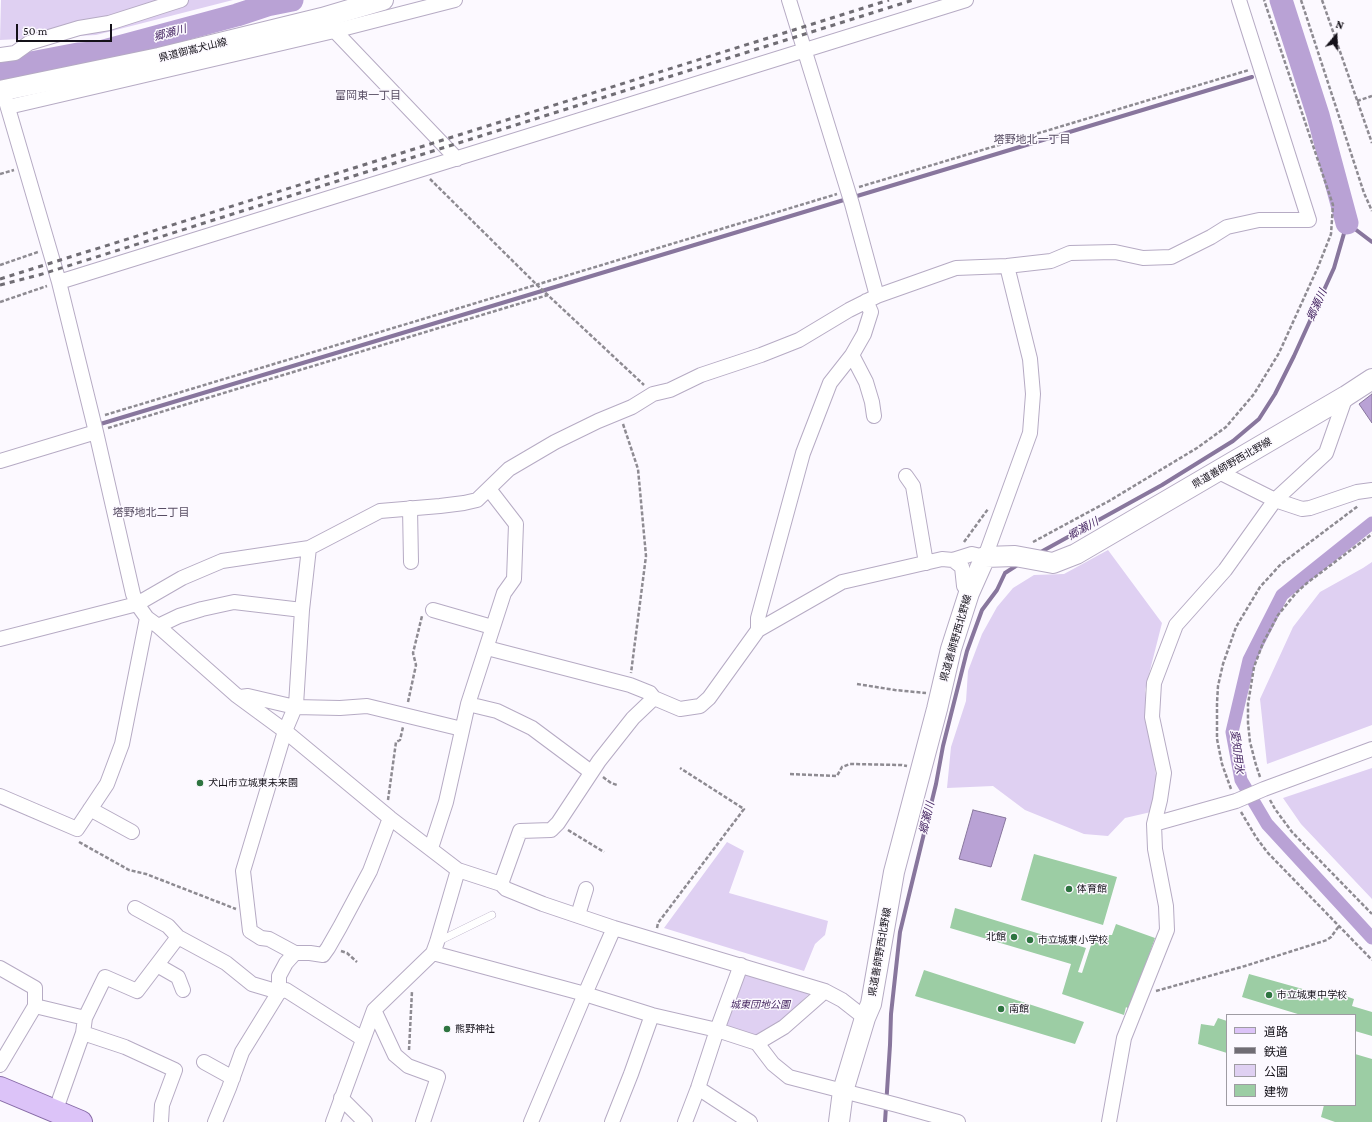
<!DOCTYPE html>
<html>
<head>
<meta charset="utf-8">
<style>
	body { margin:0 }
	#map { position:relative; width:1372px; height:1122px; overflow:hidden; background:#fcf9ff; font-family:"Crimson Pro","Noto Sans JP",serif }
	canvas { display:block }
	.legend { position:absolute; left:1226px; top:1014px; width:130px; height:92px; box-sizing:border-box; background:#fcf9ff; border:1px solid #9f9ca3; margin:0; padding:5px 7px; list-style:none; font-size:12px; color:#141119 }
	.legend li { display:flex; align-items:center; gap:8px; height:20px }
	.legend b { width:20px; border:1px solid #9f9ca3 }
	.north { position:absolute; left:1316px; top:16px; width:40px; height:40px; -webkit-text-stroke:3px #fcf9ff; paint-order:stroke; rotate:19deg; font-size:11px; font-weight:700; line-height:16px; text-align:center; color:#141119 }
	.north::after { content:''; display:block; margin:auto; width:14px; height:18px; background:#141119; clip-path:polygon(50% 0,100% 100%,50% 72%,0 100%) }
	.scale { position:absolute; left:16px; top:24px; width:96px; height:18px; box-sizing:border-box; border:2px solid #141119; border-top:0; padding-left:5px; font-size:12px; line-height:14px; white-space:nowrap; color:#141119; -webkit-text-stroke:3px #fcf9ff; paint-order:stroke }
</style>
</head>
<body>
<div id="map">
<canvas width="1372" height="1122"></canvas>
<ul class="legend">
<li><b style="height:5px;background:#dcc3f8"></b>道路</li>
<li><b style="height:5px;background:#706d74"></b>鉄道</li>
<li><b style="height:11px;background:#dfd0f2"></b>公園</li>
<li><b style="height:11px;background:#9ccda4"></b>建物</li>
</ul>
<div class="north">N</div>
<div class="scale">50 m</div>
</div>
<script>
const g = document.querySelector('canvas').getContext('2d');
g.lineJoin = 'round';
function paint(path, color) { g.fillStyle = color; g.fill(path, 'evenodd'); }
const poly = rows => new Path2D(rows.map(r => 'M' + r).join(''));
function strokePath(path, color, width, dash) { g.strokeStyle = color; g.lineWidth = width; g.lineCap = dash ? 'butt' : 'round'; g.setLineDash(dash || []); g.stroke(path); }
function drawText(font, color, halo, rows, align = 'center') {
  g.font = font + ' "Crimson Pro","Noto Sans JP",serif'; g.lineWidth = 3; g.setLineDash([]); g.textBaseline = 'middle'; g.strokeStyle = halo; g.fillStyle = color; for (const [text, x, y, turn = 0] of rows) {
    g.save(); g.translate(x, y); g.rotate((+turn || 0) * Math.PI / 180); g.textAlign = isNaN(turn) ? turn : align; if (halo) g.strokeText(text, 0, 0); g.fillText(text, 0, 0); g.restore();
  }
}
paint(poly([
	[1,0,233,0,96,35,0,40],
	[1108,550,1162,623,1145,690,1150,735,1156,776,1151,812,1125,818,1108,836,1084,834,1025,810,993,786,947,788,951,747,966,701,968,671,982,634,997,607,1013,588,1034,575,1064,574],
	[1372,562,1372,725,1267,764,1260,699,1293,627,1320,592,1363,568],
	[1372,768,1372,899,1301,824,1283,798],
	[727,842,744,851,729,893,828,921,825,935,815,944,804,971,664,928],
	[745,972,810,993,782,1021,756,1036,725,1026]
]), '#dfd0f2');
const water = poly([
	[1372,394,1372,423,1359,404,1372,394],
	[973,810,1006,818,991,867,959,859,973,810]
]);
paint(water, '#b9a2d5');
strokePath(water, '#88769d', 1);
strokePath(poly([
	[97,425,1252,77],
	[1039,553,1162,485,1233,441,1259,419,1275,394,1294,356,1334,268,1347,223,1372,242],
	[885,1122,890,1045,891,1014,900,932,936,784,943,746,967,651,982,610,997,590,1005,573,1019,564]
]), '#88769d', 4);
strokePath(poly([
	[1372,523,1282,595,1249,660,1232,732,1241,780,1267,824,1372,938]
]), '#b9a2d5', 13);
strokePath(poly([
	[1281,0,1318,115,1347,223],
	[0,69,78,54,96,53,237,15,267,5,292,0]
]), '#b9a2d5', 23);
paint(poly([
	[1034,854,1117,877,1103,925,1021,900],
	[955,908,1086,948,1078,972,1082,973,1093,939,1106,944,1109,935,1112,935,1116,924,1155,938,1130,1010,1126,1007,1124,1015,1062,994,1071,964,950,928],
	[924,970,1084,1022,1075,1044,915,996],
	[1249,974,1335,998,1337,993,1354,999,1352,1006,1372,1012,1372,1036,1355,1031,1355,1015,1301,1015,1242,997],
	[1218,1018,1227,1021,1227,1053,1198,1044,1201,1024,1214,1026],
	[1355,1054,1372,1059,1372,1122,1335,1122,1321,1117,1324,1105,1355,1105]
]), '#9ccda4');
const service = poly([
	[437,942,492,915]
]);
const minor = poly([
	[789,0,852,204,877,296],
	[329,25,457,159],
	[0,55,15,53,29,43,79,28,109,23,181,0],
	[3,91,59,282,96,432,133,594,137,604,147,618,158,626,236,695,285,731,390,818,458,870,501,884,506,889,543,904,614,928,825,991,842,1000,865,1018],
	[8,107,334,31,455,0],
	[59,282,966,0],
	[852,355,866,382,872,402,874,416],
	[0,461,96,432],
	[1217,471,1275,500,1302,509,1310,508,1357,492,1372,490],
	[906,476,913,486,926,563],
	[410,508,411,562],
	[309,548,302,610,296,705,285,731,243,871,250,931,261,938,269,939,295,953,310,953,323,955,328,948,340,927,370,871,390,818],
	[953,560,962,567,964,586,969,593],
	[433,610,492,627],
	[158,626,179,616,202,609,234,602,302,610],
	[758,630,758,618,803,453,830,383,852,355,864,334,871,312,866,301],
	[0,639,137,604,182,578,222,561,309,548,380,511,440,506,464,503,477,500,509,469,555,442,598,421,632,407,653,394,670,390,701,375,761,355,799,340,849,310,877,296,956,268,1007,266,1051,261,1070,253,1115,252,1143,258,1171,257,1211,237,1227,227,1259,220,1309,220,1239,0],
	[487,648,630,685,650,693,654,698],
	[240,697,248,696,295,707,340,708,367,706,462,729],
	[468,704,497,711,532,728,591,772],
	[0,796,77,829,107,784,122,744,147,618],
	[90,809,132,832],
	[1154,824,1236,801,1264,789,1372,749],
	[431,848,446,802,468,704,504,593,514,579,516,524,489,489],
	[501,884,520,831,551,830,558,823,599,761,633,718,654,698,680,709,700,706,709,698,758,630,842,582,942,559,953,560,972,554,985,557,1030,433,1033,394,1030,359,1007,266],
	[135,908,168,926,178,937],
	[578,915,586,889],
	[433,953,585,994,652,1015,717,1030,757,1043,773,1064,789,1077,897,1105,958,1122],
	[157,965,178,977,183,990],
	[0,968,35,988,35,1006],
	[374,1010,395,1055,408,1066,438,1077,423,1122],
	[83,1033,125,1047,175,1070,162,1105,161,1122],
	[757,1043,784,1027,825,991],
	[204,1062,233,1078],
	[0,1065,35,1006,85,1018],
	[698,1088,750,1122],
	[341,1098,365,1122],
	[55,1112,83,1033,85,1018,105,977,137,991,178,937,226,963,252,984,279,992,286,990,363,1039],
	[215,1122,229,1088,242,1052,279,992,279,976,286,963,295,953],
	[333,1122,374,1010,433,953,437,942,458,870],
	[531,1122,585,994,614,928],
	[612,1122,631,1074,652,1015],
	[685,1122,698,1088,717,1030,741,965],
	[1109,1122,1124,1038,1167,930,1166,906,1155,849,1154,824,1160,800,1164,773,1152,717,1154,683,1176,625,1225,570,1275,500,1326,453,1346,396]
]);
const secondary = poly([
	[0,91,159,58,322,18,383,0],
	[839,1122,843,1091,865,1018,871,1004,894,872,937,709,951,649,969,593,985,557,1015,556,1053,563,1076,554,1346,396,1372,379]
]);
const primary = poly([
	[0,1088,81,1122]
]);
strokePath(service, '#b6abc4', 8);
strokePath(minor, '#b6abc4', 16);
strokePath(secondary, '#b6abc4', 22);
strokePath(primary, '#876ba7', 24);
strokePath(poly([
	[1301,0,1364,193,1372,211],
	[1322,0,1372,143],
	[1357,101,1372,96],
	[0,174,14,170],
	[430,179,537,285,644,385],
	[859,187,1249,70],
	[0,265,38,252],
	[0,302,47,286],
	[105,415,837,194],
	[623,424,638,469,646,556,631,673],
	[108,428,548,295],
	[964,542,988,509],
	[1033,542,1109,501,1197,448,1226,427,1254,394,1279,353,1318,267,1331,234,1333,205,1264,0],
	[857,684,895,690,926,693],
	[408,702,416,665,413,653,422,616],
	[790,774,837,776,842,767,850,764,902,765,907,766],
	[603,777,611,783,617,785],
	[1260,777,1256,765,1250,742,1248,723,1248,704,1254,667,1263,643,1278,615,1296,593,1307,583,1372,534],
	[1231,789,1222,764,1217,739,1217,703,1218,686,1223,664,1236,627,1260,587,1281,564,1358,506],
	[388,800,396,742,400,740,403,727],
	[1270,800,1275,809,1292,832,1372,914],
	[1241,812,1256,837,1267,852,1372,960],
	[568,830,604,852],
	[79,842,129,870,146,874,236,909],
	[657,928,658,923,744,809,680,768],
	[341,951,347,953,357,962],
	[1156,991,1245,966,1327,940,1331,937,1339,926],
	[409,1050,412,991]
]), '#8e8b92', 2.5, [4, 2]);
strokePath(service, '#fff', 7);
strokePath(minor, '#fff', 14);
strokePath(secondary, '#fff', 20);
strokePath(primary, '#dcc3f8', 22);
strokePath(poly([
	[0,279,889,0],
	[0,285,39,275,913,0]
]), '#706d74', 3, [5, 5]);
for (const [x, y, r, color] of [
	[200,783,4,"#2e7440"],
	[1069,889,4,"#2e7440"],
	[1014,937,4,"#2e7440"],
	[1030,940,4,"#2e7440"],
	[1269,995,4,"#2e7440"],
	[1001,1009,4,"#2e7440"],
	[447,1029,4,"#2e7440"]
]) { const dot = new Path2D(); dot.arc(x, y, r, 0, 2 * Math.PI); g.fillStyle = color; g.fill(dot); strokePath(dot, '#fcf9ff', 1.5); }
drawText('10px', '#141119', '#fcf9ff', [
	["県道御嵩犬山線",193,50,-14],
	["県道善師野西北野線",1232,463,-30],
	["県道善師野西北野線",956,638,-74],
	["県道善師野西北野線",880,952,-80]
]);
drawText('10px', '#141119', '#fcf9ff', [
	["犬山市立城東未来園",208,783],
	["体育館",1077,889],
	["北館",1006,937,"right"],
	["市立城東小学校",1038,940],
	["市立城東中学校",1277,995],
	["南館",1009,1009],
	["熊野神社",455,1029]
], 'left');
drawText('italic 10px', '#3f1e5b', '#fcf9ff', [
	["城東団地公園",760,1005]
]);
drawText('italic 11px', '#472764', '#fcf9ff', [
	["郷瀬川",170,33,-15],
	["郷瀬川",1317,305,-66],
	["郷瀬川",1083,529,-29],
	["愛知用水",1237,752,83],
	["郷瀬川",927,818,-77]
]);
drawText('11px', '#574d63', '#fcf9ff', [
	["富岡東一丁目",368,96],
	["塔野地北一丁目",1032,140],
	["塔野地北二丁目",151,513]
]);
</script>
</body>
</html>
